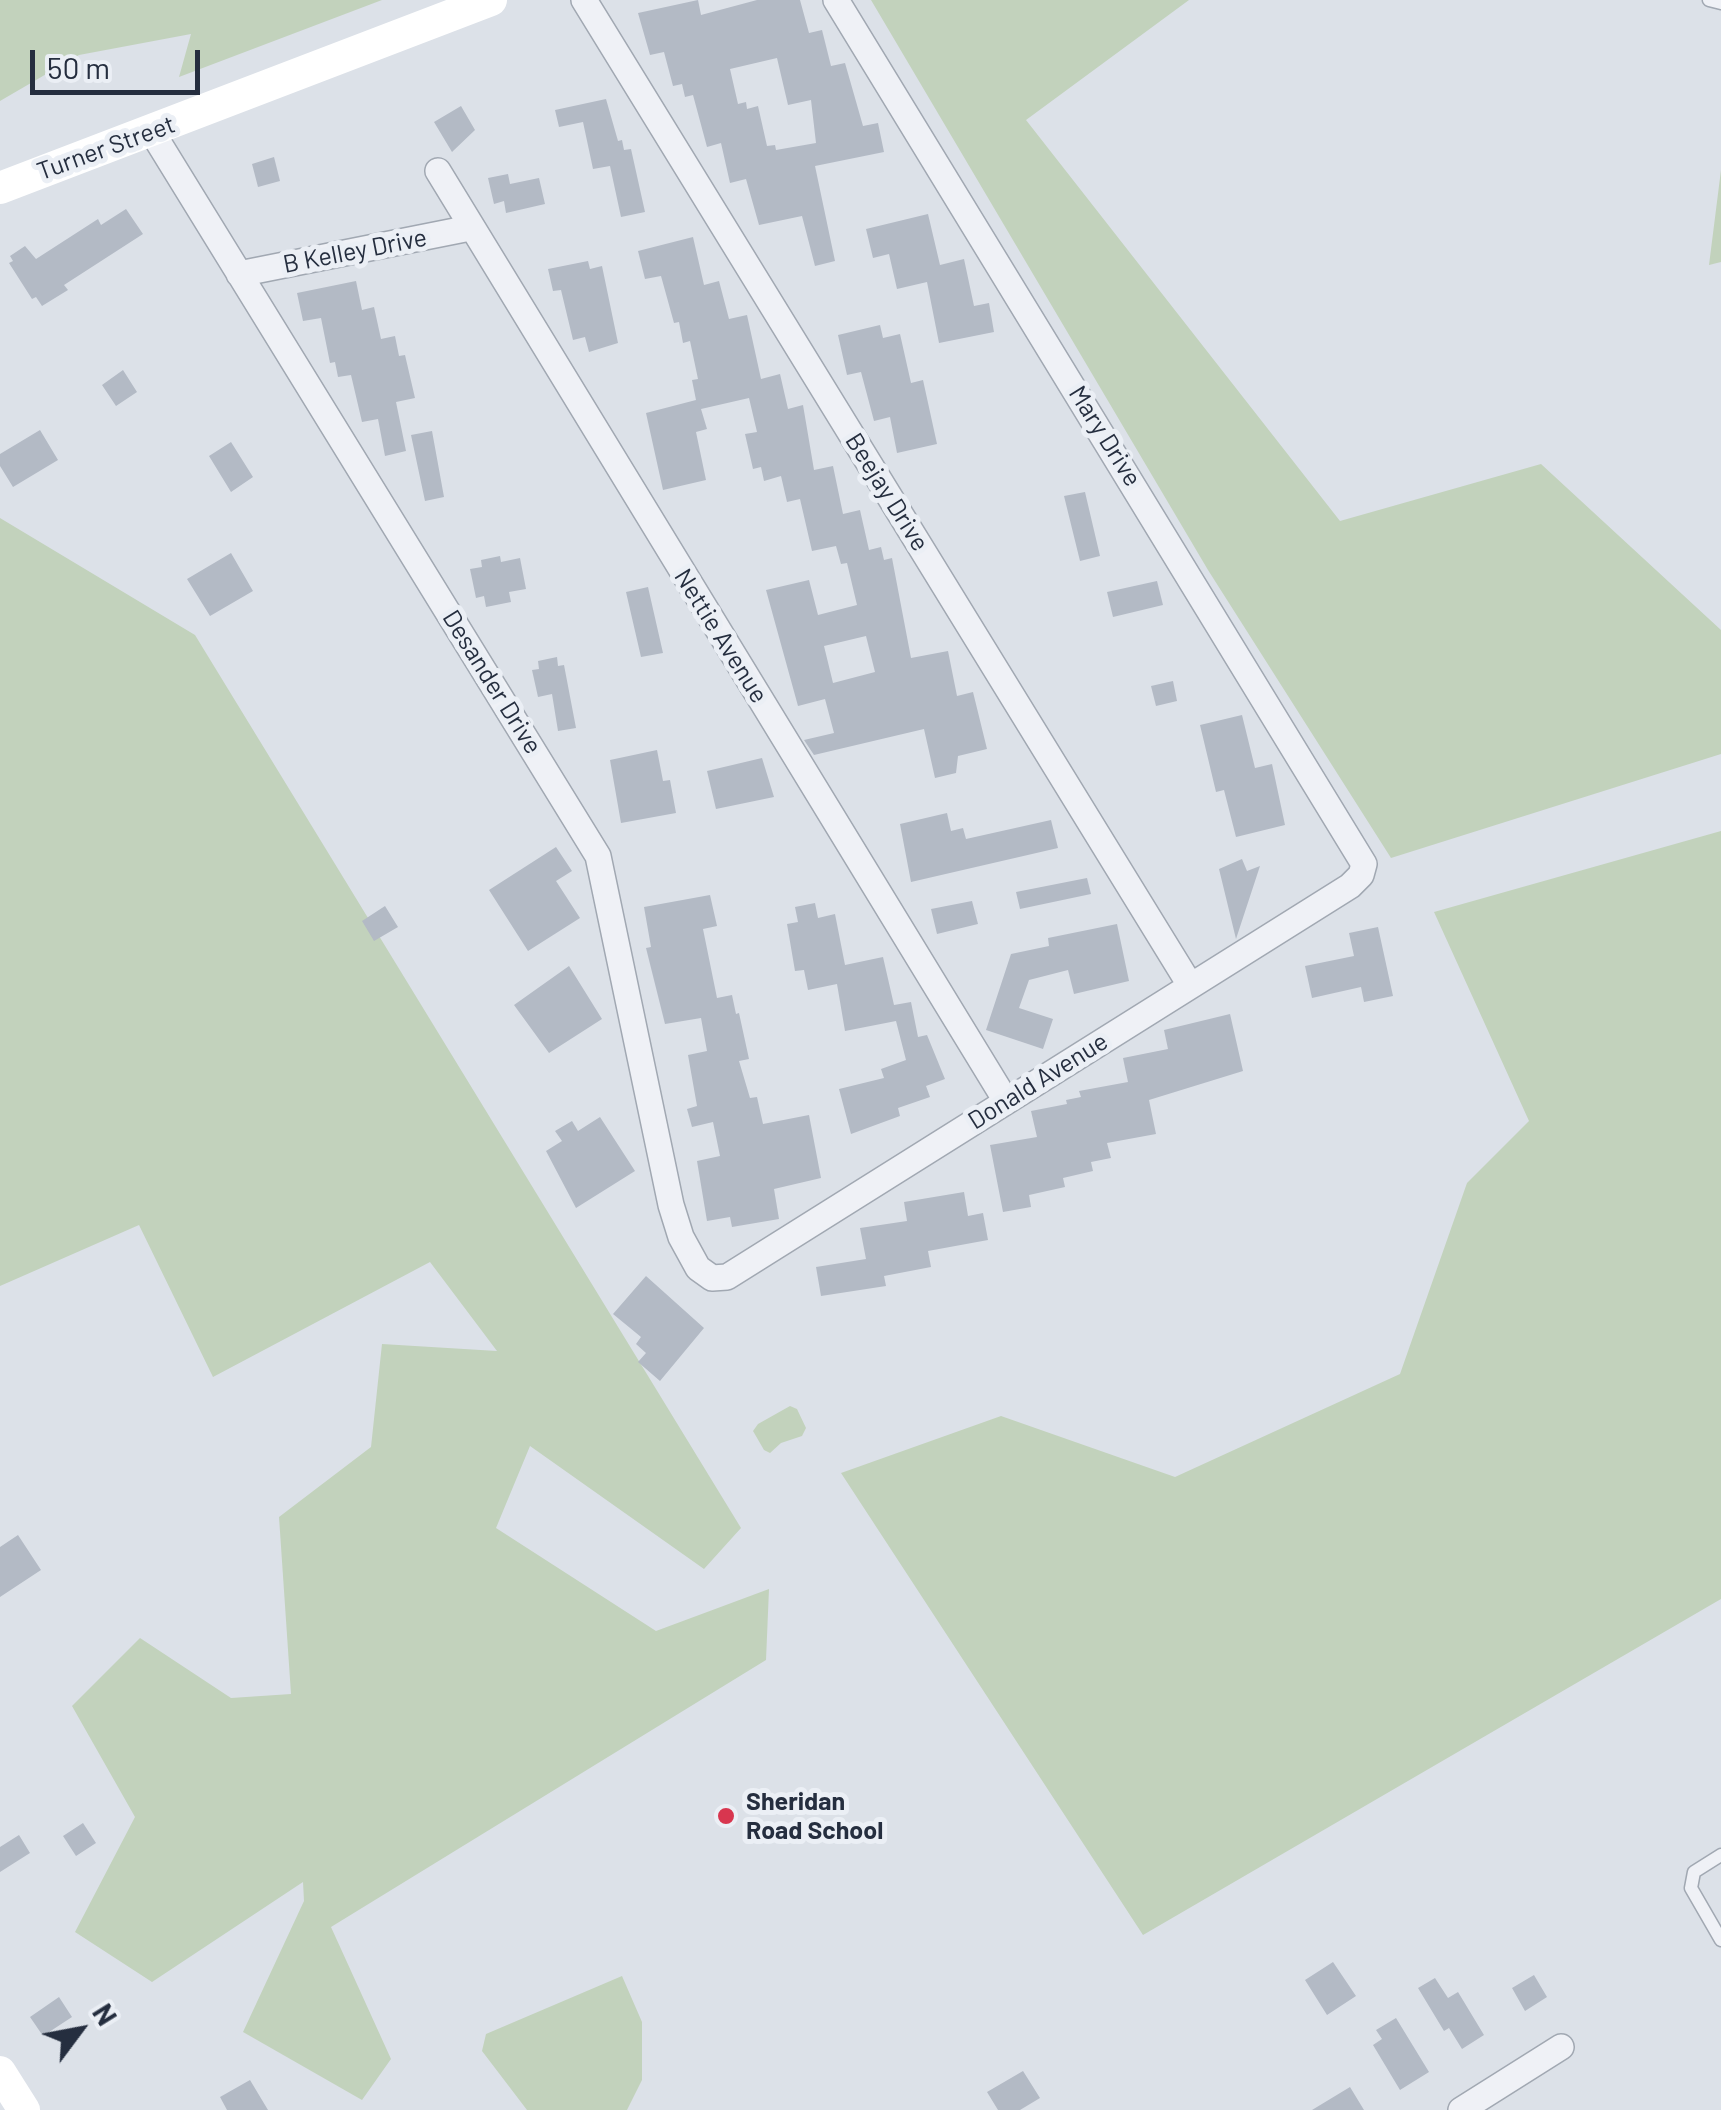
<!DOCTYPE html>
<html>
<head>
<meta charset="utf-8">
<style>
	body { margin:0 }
	#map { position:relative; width:1721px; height:2110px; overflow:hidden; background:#dce1e8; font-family:Barlow,sans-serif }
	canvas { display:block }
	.north { position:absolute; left:30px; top:1980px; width:100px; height:100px; -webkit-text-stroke:8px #ebeff5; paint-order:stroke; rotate:58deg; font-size:28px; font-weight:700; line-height:40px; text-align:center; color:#252e3f }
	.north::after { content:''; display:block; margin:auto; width:35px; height:45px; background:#252e3f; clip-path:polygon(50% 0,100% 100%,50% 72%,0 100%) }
	.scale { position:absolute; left:30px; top:50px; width:170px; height:45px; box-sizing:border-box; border:5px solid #252e3f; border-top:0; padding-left:12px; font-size:30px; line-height:35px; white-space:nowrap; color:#252e3f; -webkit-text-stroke:8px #ebeff5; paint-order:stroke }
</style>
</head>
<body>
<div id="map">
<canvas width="1721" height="2110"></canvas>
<div class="north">N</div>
<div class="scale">50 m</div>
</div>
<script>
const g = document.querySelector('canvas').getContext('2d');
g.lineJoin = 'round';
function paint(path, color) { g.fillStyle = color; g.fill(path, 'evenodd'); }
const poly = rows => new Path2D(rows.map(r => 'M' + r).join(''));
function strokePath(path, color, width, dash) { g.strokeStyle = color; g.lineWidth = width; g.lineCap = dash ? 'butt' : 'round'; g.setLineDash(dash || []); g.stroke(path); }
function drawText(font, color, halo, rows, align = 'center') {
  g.font = font + ' Barlow,sans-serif'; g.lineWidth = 10; g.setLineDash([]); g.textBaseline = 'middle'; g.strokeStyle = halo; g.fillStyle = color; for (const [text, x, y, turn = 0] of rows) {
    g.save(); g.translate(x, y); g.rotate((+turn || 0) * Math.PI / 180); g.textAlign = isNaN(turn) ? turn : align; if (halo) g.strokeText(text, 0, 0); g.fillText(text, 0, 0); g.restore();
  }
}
paint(poly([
	[0,0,382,0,179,77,191,34,79,55,0,101],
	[871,0,1189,0,1026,120,1340,521,1541,464,1721,630,1721,754,1391,858,1208,570],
	[1721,170,1721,262,1709,265],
	[0,518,195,635,741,1528,704,1569,530,1446,496,1528,656,1631,769,1589,766,1660,331,1927,391,2059,362,2100,243,2032,304,1901,303,1882,152,1982,75,1932,135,1817,72,1706,140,1638,231,1698,291,1694,279,1517,371,1447,382,1344,497,1351,430,1262,213,1377,139,1225,0,1286],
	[1721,831,1721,1599,1143,1935,841,1473,1001,1416,1175,1477,1400,1374,1467,1183,1529,1121,1434,912],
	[790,1406,797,1409,806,1428,802,1436,781,1443,770,1453,764,1450,753,1431,758,1424],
	[622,1976,642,2022,642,2080,627,2110,527,2110,482,2051,486,2034]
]), '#c2d2bc');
paint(poly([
	[698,0,701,15,757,0,800,0,809,33,822,30,831,66,845,63,863,126,878,123,884,152,815,166,835,261,815,266,802,216,759,225,746,179,730,183,721,143,707,147,693,95,685,97,682,84,673,86,664,52,650,55,638,13],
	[777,58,788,105,811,100,816,143,776,150,775,145,767,146,758,106,747,109,746,102,738,104,730,69],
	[606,99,618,141,622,140,624,150,631,149,645,212,621,217,610,166,593,169,583,122,559,127,555,110],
	[461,106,475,130,452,152,434,122],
	[274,157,280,181,258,187,252,164],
	[508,174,510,184,539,178,545,204,506,213,504,201,494,204,488,178],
	[126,209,143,234,64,285,68,290,42,306,36,297,32,299,9,263,13,261,10,256,25,246,36,259,98,219,101,225],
	[928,214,940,265,964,259,974,306,989,303,994,332,939,343,927,282,897,289,889,254,873,258,866,229],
	[693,237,704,285,719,281,729,319,747,315,761,379,780,374,788,409,803,405,814,470,833,466,843,514,860,510,869,550,881,547,884,560,892,558,911,658,948,651,957,696,973,692,987,749,958,756,956,773,935,778,924,729,814,755,804,740,834,733,825,699,798,706,766,590,809,580,818,615,857,605,847,563,841,564,836,546,812,551,800,499,787,502,781,476,764,481,761,467,753,469,745,434,757,432,749,398,701,409,707,429,696,432,706,480,663,490,646,413,696,400,692,380,698,379,690,341,683,343,679,322,674,323,661,276,645,279,638,251],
	[866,636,875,672,833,683,824,646],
	[588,261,590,269,602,266,618,343,589,352,585,337,573,340,561,290,553,291,548,269],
	[356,281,362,310,374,307,381,339,395,336,399,356,405,355,415,398,396,402,406,451,385,456,378,419,362,422,351,375,338,377,335,362,330,363,321,318,303,321,297,293],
	[880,325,883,338,900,334,911,383,923,380,937,444,897,453,890,417,874,421,861,372,847,375,838,335],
	[123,370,137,392,116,406,102,385],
	[40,430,58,460,13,487,0,466,0,454],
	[432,431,444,497,425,501,411,435],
	[231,442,253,477,231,492,209,456],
	[1085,492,1100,556,1080,561,1064,496],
	[231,553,253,591,210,616,187,579],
	[500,556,501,562,520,558,526,589,509,592,511,602,486,607,484,596,476,598,470,569,482,567,481,560],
	[1157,581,1163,605,1113,617,1107,592],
	[648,587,663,653,641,657,626,592],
	[557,657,558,666,564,665,576,728,558,731,552,694,538,697,532,670,539,669,538,661],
	[1173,681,1177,701,1156,706,1151,686],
	[1242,715,1255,768,1272,764,1285,825,1236,837,1224,790,1216,792,1200,725],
	[657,750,663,781,670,780,676,813,621,823,610,760],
	[762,758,774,797,716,809,707,771],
	[947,813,951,831,963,828,966,839,1051,820,1058,848,911,882,900,824],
	[556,847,572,871,556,881,580,918,528,951,489,890],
	[1242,859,1247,871,1260,866,1236,939,1219,869],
	[1087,878,1091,894,1020,909,1016,892],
	[710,895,717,926,703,929,717,998,732,995,736,1014,739,1013,749,1059,739,1061,750,1098,757,1097,763,1124,809,1115,821,1178,774,1189,779,1219,732,1227,730,1217,707,1221,697,1161,720,1156,713,1122,692,1127,687,1109,697,1106,688,1055,707,1051,701,1018,665,1024,646,948,651,947,644,907],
	[972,901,978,924,937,934,931,909],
	[815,903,818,918,835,914,845,965,883,957,894,1005,911,1002,918,1037,927,1035,945,1079,926,1086,930,1097,898,1108,900,1116,851,1134,839,1089,884,1078,881,1069,906,1060,896,1021,845,1031,837,984,808,990,804,970,795,971,787,924,798,922,795,907],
	[385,906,398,927,374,941,362,921],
	[1117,924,1129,981,1074,994,1068,970,1029,980,1019,1008,1053,1019,1043,1049,986,1030,1011,954,1049,946,1048,938],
	[1378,927,1393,996,1364,1002,1361,987,1312,998,1305,966,1354,956,1349,933],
	[569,966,602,1019,549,1053,514,1005],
	[1230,1014,1243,1071,1149,1100,1156,1134,1107,1143,1111,1158,1091,1162,1093,1171,1063,1178,1065,1187,1029,1195,1031,1207,1003,1212,990,1145,1037,1137,1031,1111,1067,1104,1066,1100,1081,1097,1079,1091,1128,1082,1123,1058,1168,1049,1164,1030],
	[600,1117,635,1171,576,1208,546,1151,562,1141,555,1131,572,1121,578,1131],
	[964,1192,968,1216,983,1213,988,1240,928,1251,931,1267,884,1276,886,1286,821,1296,816,1267,866,1259,860,1228,907,1221,904,1202],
	[646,1276,704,1328,660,1381,638,1362,646,1353,636,1344,641,1337,613,1314],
	[18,1535,41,1570,0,1597,0,1547],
	[83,1823,96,1843,76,1856,63,1836],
	[19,1835,30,1853,0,1872,0,1847],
	[1333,1962,1356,1996,1327,2015,1305,1980],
	[1534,1975,1547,1997,1525,2011,1512,1988],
	[1435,1978,1448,1998,1458,1992,1484,2035,1462,2049,1449,2028,1444,2031,1418,1988],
	[59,1997,72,2017,43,2036,30,2017],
	[1396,2018,1429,2072,1400,2090,1373,2045,1382,2039,1376,2030],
	[1023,2071,1040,2098,1020,2110,998,2110,987,2092],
	[250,2080,268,2110,227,2110,220,2097],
	[1350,2087,1364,2110,1312,2110]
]), '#b3bac5');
const lane = poly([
	[1709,0,1721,3],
	[1721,1855,1694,1872,1691,1888,1721,1940]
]);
const street = poly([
	[584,0,1190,985],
	[152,132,598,856,671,1205,681,1237,698,1268,712,1278,727,1277,1350,886,1361,875,1364,864,836,0],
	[438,171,1006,1101],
	[239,274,470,228],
	[1461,2110,1561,2047]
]);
strokePath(lane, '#a1a8b2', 15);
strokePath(street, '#a1a8b2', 28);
strokePath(lane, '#eff1f6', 12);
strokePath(street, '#eff1f6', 25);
strokePath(poly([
	[0,188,491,0],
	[0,2072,24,2110]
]), '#fff', 32);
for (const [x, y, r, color] of [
	[726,1816,10,"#d8364f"]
]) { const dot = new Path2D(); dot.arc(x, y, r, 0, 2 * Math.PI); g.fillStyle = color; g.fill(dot); strokePath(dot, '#ebeff5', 4); }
drawText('25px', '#252e3f', '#ebeff5', [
	["Turner Street",106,148,-20],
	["B Kelley Drive",355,251,-11],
	["Mary Drive",1105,436,58],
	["Beejay Drive",887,492,58],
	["Nettie Avenue",721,636,58],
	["Desander Drive",492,682,58],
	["Donald Avenue",1038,1081,-32]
]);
drawText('bold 25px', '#252e3f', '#ebeff5', [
	["Sheridan",746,1802],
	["Road School",746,1831]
], 'left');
</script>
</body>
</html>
